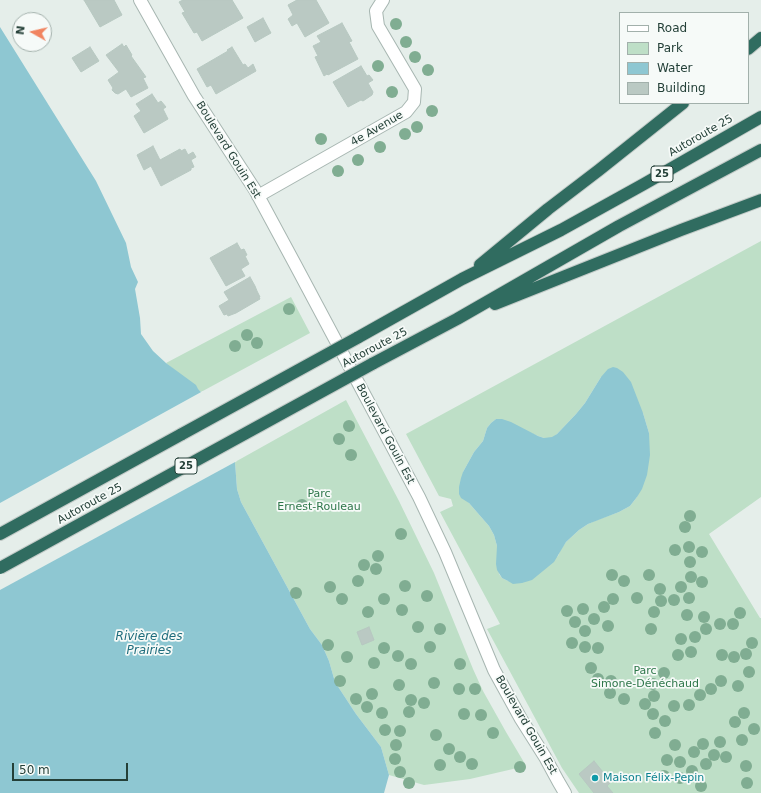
<!DOCTYPE html>
<html>
<head>
<meta charset="utf-8">
<style>
	body { margin:0 }
	#map { position:relative; width:761px; height:793px; overflow:hidden; background:#e5eeea; font-family:"DejaVu Sans",sans-serif }
	canvas { display:block }
	.legend { position:absolute; left:619px; top:12px; width:130px; height:92px; box-sizing:border-box; background:#f6faf8; border:1px solid #a2b0ab; margin:0; padding:5px 7px; list-style:none; font-size:12px; color:#244038 }
	.legend li { display:flex; align-items:center; gap:8px; height:20px }
	.legend b { width:20px; border:1px solid #a2b0ab }
	.north { position:absolute; left:12px; top:12px; width:40px; height:40px; box-sizing:border-box; background:#f6faf8; border:1px solid #a2b0ab; border-radius:50%; rotate:278deg; font-size:11px; font-weight:700; line-height:16px; text-align:center; color:#244038 }
	.north::after { content:''; display:block; margin:auto; width:14px; height:18px; background:#f18460; clip-path:polygon(50% 0,100% 100%,50% 72%,0 100%) }
	.scale { position:absolute; left:12px; top:763px; width:116px; height:18px; box-sizing:border-box; border:2px solid #244038; border-top:0; padding-left:5px; font-size:12px; line-height:14px; white-space:nowrap; color:#244038; -webkit-text-stroke:3px #f6faf8; paint-order:stroke }
</style>
</head>
<body>
<div id="map">
<canvas width="761" height="793"></canvas>
<ul class="legend">
<li><b style="height:5px;background:#fff"></b>Road</li>
<li><b style="height:11px;background:#bedfc7"></b>Park</li>
<li><b style="height:11px;background:#8ec7d2"></b>Water</li>
<li><b style="height:11px;background:#bac9c3"></b>Building</li>
</ul>
<div class="north">N</div>
<div class="scale">50 m</div>
</div>
<script>
const g = document.querySelector('canvas').getContext('2d');
g.lineJoin = 'round';
function paint(path, color) { g.fillStyle = color; g.fill(path, 'evenodd'); }
const poly = rows => new Path2D(rows.map(r => 'M' + r).join(''));
function strokePath(path, color, width, dash) { g.strokeStyle = color; g.lineWidth = width; g.lineCap = dash ? 'butt' : 'round'; g.setLineDash(dash || []); g.stroke(path); }
function drawText(font, color, halo, rows, align = 'center') {
  g.font = font + ' "DejaVu Sans",sans-serif'; g.lineWidth = 3.5; g.setLineDash([]); g.textBaseline = 'middle'; g.strokeStyle = halo; g.fillStyle = color; for (const [text, x, y, turn = 0] of rows) {
    g.save(); g.translate(x, y); g.rotate((+turn || 0) * Math.PI / 180); g.textAlign = isNaN(turn) ? turn : align; if (halo) g.strokeText(text, 0, 0); g.fillText(text, 0, 0); g.restore();
  }
}
paint(poly([
	[761,241,761,497,709,534,760,618,761,618,761,793,579,793,562,768,487,629,500,624,440,512,453,506,451,499,439,496,406,434],
	[601,377,643,413,649,433,637,497,630,506,619,512,597,520,588,524,579,530,566,542,561,549,558,556,508,581,502,578,499,574,497,546,494,535,489,526,469,503,463,472,474,452,483,441,487,428,491,423,496,419,538,436,544,438,552,438,557,434,576,414,585,403],
	[291,297,310,333,201,392,166,363],
	[346,400,399,501,434,573,473,669,483,691,506,732,525,764,513,769,470,779,424,785,389,775,381,747,356,714,335,682,329,661,322,645,310,629,241,502,237,489,235,462]
]), '#bedfc7');
paint(poly([
	[0,27,96,181,126,243,131,267,138,282,135,289,140,318,141,334,153,351,166,363,196,385,198,389,201,392,235,462,237,489,241,502,310,629,322,645,329,661,335,682,356,714,381,747,389,775,384,793,0,793],
	[613,367,617,368,623,372,631,382,643,413,649,433,650,455,647,475,642,489,637,497,630,506,619,512,588,524,579,530,566,542,554,562,532,580,522,583,513,584,508,581,502,578,497,570,496,564,497,546,494,535,489,526,469,503,461,498,459,494,459,487,461,478,463,472,474,452,483,441,487,428,491,423,496,419,502,419,511,422,538,436,544,438,552,437,557,434,576,414,585,403,601,377,608,369]
]), '#8ec7d2');
paint(poly([
	[203,391,237,461,0,590,0,503]
]), '#e5eeea');
const building = poly([
	[84,0,114,0,122,15,100,27,84,0],
	[183,0,232,0,243,18,202,41,197,32,194,33,182,13,185,12,179,2,183,0],
	[297,0,316,0,329,23,305,37,297,23,292,26,288,19,293,15,288,5,297,0],
	[263,18,271,33,255,42,247,27,263,18],
	[342,23,352,41,349,42,358,59,328,75,327,74,324,76,315,57,318,56,313,46,321,42,317,36,342,23],
	[122,44,124,47,126,45,132,55,131,56,146,77,143,78,148,88,131,97,126,89,118,94,115,93,112,90,113,88,108,80,119,72,106,55,122,44],
	[90,47,99,61,81,72,72,58,90,47],
	[232,47,243,65,245,64,248,68,253,64,256,71,216,94,211,85,207,87,197,69,228,51,227,50,232,47],
	[361,66,367,76,369,75,373,80,368,83,373,92,372,95,363,101,361,100,348,107,333,82,361,66],
	[152,94,158,103,161,101,166,107,163,109,168,119,144,133,134,116,141,111,136,104,152,94],
	[153,146,160,160,180,149,181,151,185,149,188,155,193,152,196,157,191,160,194,167,191,168,191,170,161,186,151,166,144,170,137,155,153,146],
	[237,243,241,250,244,249,247,255,245,256,249,264,241,269,245,276,226,286,210,258,237,243],
	[250,277,255,286,257,291,260,297,259,297,260,299,236,313,228,316,227,314,224,315,219,306,229,300,224,292,250,277],
	[369,627,374,640,362,645,357,632,369,627],
	[594,761,611,782,607,786,613,793,594,793,579,774,594,761]
]);
paint(building, '#bac9c3');
strokePath(building, '#b7c8c1', 1);
const minor = poly([
	[140,0,194,96,255,190,296,266,419,497,445,552,494,670,521,719,545,757,558,781,565,793],
	[258,196,406,112,414,102,415,89,378,26,376,11,383,0]
]);
const highway = poly([
	[748,49,761,38],
	[480,265,548,209,599,170,683,103],
	[495,304,681,230,761,200],
	[357,338,462,279,561,230,644,184,761,117],
	[372,364,457,319,619,226,761,150],
	[0,534,182,434]
]);
strokePath(minor, '#a7b6b1', 14);
strokePath(highway, '#c2cac7', 14);
strokePath(minor, '#fff', 12);
strokePath(highway, '#306c60', 12);
const highwayBridge = poly([
	[182,434,357,338],
	[0,568,372,364]
]);
strokePath(highwayBridge, '#c2cac7', 14, []);
strokePath(highwayBridge, '#306c60', 12);
g.fillStyle = '#80ad92';
for (const [x, y] of [
	[396,24],
	[406,42],
	[415,57],
	[378,66],
	[428,70],
	[392,92],
	[432,111],
	[417,127],
	[405,134],
	[321,139],
	[380,147],
	[358,160],
	[338,171],
	[289,309],
	[247,335],
	[257,343],
	[235,346],
	[349,426],
	[339,439],
	[351,455],
	[302,505],
	[690,516],
	[685,527],
	[401,534],
	[689,547],
	[675,550],
	[702,552],
	[378,556],
	[690,562],
	[364,565],
	[376,569],
	[612,575],
	[649,575],
	[691,577],
	[358,581],
	[624,581],
	[702,582],
	[405,586],
	[330,587],
	[681,587],
	[660,589],
	[296,593],
	[427,596],
	[637,598],
	[689,598],
	[342,599],
	[384,599],
	[613,599],
	[674,600],
	[661,601],
	[604,607],
	[583,609],
	[402,610],
	[567,611],
	[368,612],
	[654,612],
	[740,613],
	[687,615],
	[704,617],
	[594,619],
	[575,622],
	[720,624],
	[733,624],
	[608,626],
	[418,627],
	[440,629],
	[651,629],
	[706,629],
	[585,631],
	[695,637],
	[681,639],
	[572,643],
	[752,643],
	[328,645],
	[430,647],
	[585,647],
	[384,648],
	[598,648],
	[691,652],
	[746,654],
	[678,655],
	[722,655],
	[398,656],
	[347,657],
	[734,657],
	[374,663],
	[411,664],
	[460,664],
	[591,668],
	[749,672],
	[664,673],
	[598,679],
	[340,681],
	[611,681],
	[721,681],
	[434,683],
	[653,684],
	[399,685],
	[738,686],
	[459,689],
	[475,689],
	[711,689],
	[610,693],
	[372,694],
	[700,695],
	[654,696],
	[356,699],
	[624,699],
	[411,700],
	[424,703],
	[645,704],
	[689,705],
	[674,706],
	[367,707],
	[409,712],
	[382,713],
	[744,713],
	[464,714],
	[653,714],
	[481,715],
	[665,721],
	[735,722],
	[754,729],
	[385,730],
	[400,731],
	[493,733],
	[655,733],
	[436,735],
	[742,740],
	[720,742],
	[703,744],
	[396,745],
	[675,745],
	[449,749],
	[694,752],
	[714,755],
	[460,757],
	[726,757],
	[395,759],
	[667,760],
	[680,762],
	[472,764],
	[706,764],
	[440,765],
	[746,766],
	[520,767],
	[692,771],
	[400,772],
	[664,776],
	[680,778],
	[409,783],
	[747,783],
	[701,786]
]) { g.beginPath(); g.arc(x, y, 6, 0, 2 * Math.PI); g.fill(); }
for (const [x, y, r, color] of [
	[595,778,4,"#0f9aa8"]
]) { const dot = new Path2D(); dot.arc(x, y, r, 0, 2 * Math.PI); g.fillStyle = color; g.fill(dot); strokePath(dot, '#f6faf8', 1.5); }
for (const [x, y, w] of [
	[662,174,22],
	[186,466,22]
]) { const box = new Path2D(); box.roundRect(x - w / 2, y - 8, w, 16, 3); g.fillStyle = '#f6faf8'; g.fill(box); strokePath(box, '#244038', 1); }
drawText('bold 10px', '#244038', null, [
	["25",662,174],
	["25",186,466]
]);
drawText('11px', '#244038', '#f6faf8', [
	["4e Avenue",377,129,-30],
	["Autoroute 25",701,136,-30],
	["Boulevard Gouin Est",228,150,58],
	["Autoroute 25",375,348,-28],
	["Boulevard Gouin Est",385,434,62],
	["Autoroute 25",90,504,-29],
	["Boulevard Gouin Est",526,725,60]
]);
drawText('11px', '#2e774a', '#f6faf8', [
	["Parc",319,494],
	["Ernest-Rouleau",319,507],
	["Parc",645,671],
	["Simone-Dénéchaud",645,684]
]);
drawText('11px', '#0d838f', '#f6faf8', [
	["Maison Félix-Pepin",603,778]
], 'left');
drawText('italic 12px', '#1d6c7c', '#f6faf8', [
	["Rivière des",149,637],
	["Prairies",149,651]
]);
</script>
</body>
</html>
